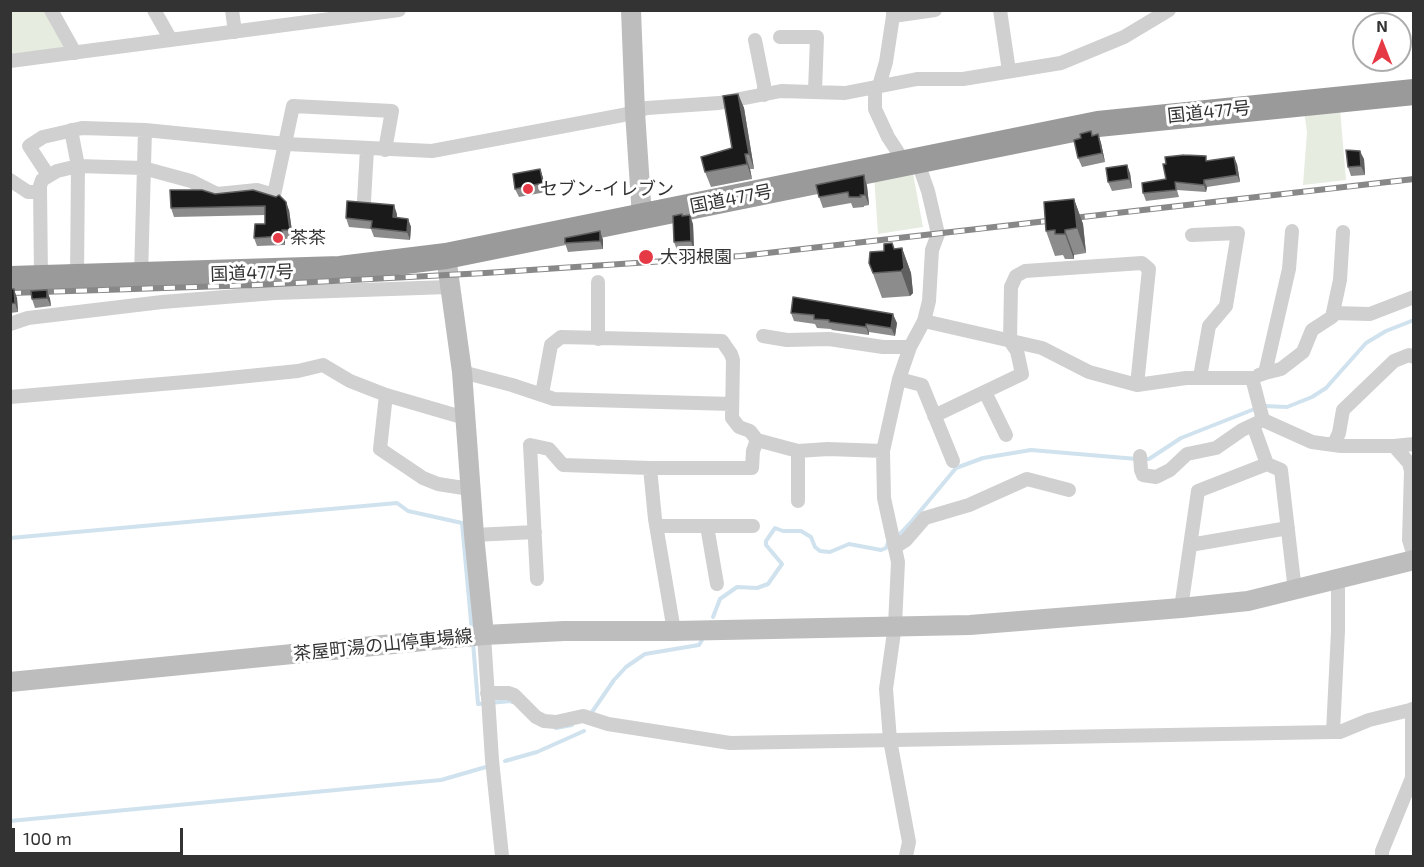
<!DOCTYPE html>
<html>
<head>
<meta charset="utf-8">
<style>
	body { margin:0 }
	#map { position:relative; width:1424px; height:867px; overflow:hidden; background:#fff; font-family:"Exo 2",sans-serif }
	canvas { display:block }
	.frame { position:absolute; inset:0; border:12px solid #333; pointer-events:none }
	.north { position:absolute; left:1352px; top:12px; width:60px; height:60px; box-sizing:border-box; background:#fff; border:2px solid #adadad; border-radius:50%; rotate:0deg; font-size:16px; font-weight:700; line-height:24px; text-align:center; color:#333 }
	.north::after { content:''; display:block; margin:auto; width:21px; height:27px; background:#e63946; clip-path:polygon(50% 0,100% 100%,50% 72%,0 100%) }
	.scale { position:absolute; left:12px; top:828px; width:171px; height:27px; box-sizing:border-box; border:3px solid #333; border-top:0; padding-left:8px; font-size:18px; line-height:21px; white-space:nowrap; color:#333; -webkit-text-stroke:4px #fff; paint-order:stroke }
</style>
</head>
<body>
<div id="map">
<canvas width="1424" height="867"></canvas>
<div class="frame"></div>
<div class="north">N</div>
<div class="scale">100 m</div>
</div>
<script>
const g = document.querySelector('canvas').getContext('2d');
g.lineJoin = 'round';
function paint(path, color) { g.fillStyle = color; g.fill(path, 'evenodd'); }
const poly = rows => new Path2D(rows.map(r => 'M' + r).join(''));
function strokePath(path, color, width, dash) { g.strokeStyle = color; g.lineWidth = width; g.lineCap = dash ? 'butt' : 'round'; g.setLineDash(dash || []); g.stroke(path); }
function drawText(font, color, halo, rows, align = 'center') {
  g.font = font + ' "Exo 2","Noto Sans JP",sans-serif'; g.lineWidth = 6; g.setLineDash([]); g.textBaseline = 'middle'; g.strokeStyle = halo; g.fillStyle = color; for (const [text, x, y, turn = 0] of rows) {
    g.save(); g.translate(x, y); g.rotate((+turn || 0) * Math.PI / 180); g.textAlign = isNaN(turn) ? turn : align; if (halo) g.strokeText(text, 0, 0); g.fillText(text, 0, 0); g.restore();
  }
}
paint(poly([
	[10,11,45,11,65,44,62,49,11,56],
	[1340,109,1346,180,1303,185,1307,132,1304,111],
	[912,168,923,227,878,234,874,176]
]), '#e6ecdf');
strokePath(poly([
	[1264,406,1287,407,1312,397,1326,388,1366,343,1386,331,1414,320],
	[1144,459,1149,459,1181,438,1257,408],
	[897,537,912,521,956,468,983,458,1031,450,1137,459],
	[10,538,397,503,408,511,462,523,472,632],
	[713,617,720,599,737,587,757,588,768,584,782,564,766,545,766,541,775,528,783,531,801,531,811,537,815,547,820,551,830,552,849,544,881,550,886,548,888,543],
	[473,642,478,704,511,701,512,702],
	[590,715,614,680,626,667,645,654,699,645,702,640],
	[556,728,572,725],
	[505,761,537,752,584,731],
	[10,821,441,780,486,767]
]), '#cfe2ee', 4);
strokePath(poly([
	[51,10,75,53],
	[154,10,171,40],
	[232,10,235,32],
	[1000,10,1009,71],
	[893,16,935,10],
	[780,37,817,37,815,91],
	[755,40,764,85,764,95],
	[10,61,399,10],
	[879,86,886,62,893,16,893,10],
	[875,87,875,109,888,137,905,163],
	[71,130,78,166,77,278],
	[48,175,29,146,43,137,82,128,145,130],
	[10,180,28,192,40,192],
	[364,201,367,149],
	[1192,235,1238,233,1226,306,1209,326,1200,377],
	[141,276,145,130,286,144,432,151,623,115,647,108,719,103,781,91,845,93,917,79,963,79,1061,63,1124,37,1169,10],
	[41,278,40,186,42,180,57,171,78,166,143,168,191,181,217,194,257,190,274,195,293,106,392,111,385,150],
	[1333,313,1370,314,1414,297],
	[924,321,1042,348,1089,372,1137,385,1186,378,1252,378,1263,420,1312,442,1341,446,1394,446,1414,444],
	[10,324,28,318,162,302,275,293,449,287],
	[763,336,787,340,829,339,883,347,910,347],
	[598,339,598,282],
	[462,372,512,385,554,399,732,404],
	[1265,373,1281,369,1303,352,1312,330,1332,317,1340,280,1343,232],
	[1259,375,1265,373,1289,269,1292,231],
	[899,379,922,385,953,461],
	[985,392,1006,435],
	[386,395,380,449,423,478,438,484,470,489],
	[10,397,209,380,298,371,323,365,350,381,386,395,465,418],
	[934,416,1022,374,1017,351,1010,341,1011,287,1016,276,1025,271,1142,263,1149,269,1137,385],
	[1253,425,1267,464],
	[757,440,798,451,828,449,883,451],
	[1334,444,1339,433,1343,410,1394,361,1409,355,1414,357],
	[1394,446,1409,463,1411,471,1409,540,1414,556],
	[798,451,798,501],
	[1140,456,1141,470,1143,475,1156,477,1170,470,1187,454,1216,448,1242,430,1263,420],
	[650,468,655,519,674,631],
	[656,526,753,526],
	[707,526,717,584],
	[474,535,535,532],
	[1190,545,1288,528],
	[895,547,906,540,925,518,969,505,1027,479,1069,490],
	[537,579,530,445,549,449,563,465,650,468,752,468,753,451,757,440,750,431,739,427,732,418,733,360,731,354,722,341,561,337,551,345,542,394],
	[1181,608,1198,491,1267,464,1281,470,1295,591],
	[484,635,492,760,502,856],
	[487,693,508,693,514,695,536,717,544,721,556,722,583,716,608,724,730,743,1333,732,1340,732,1369,720,1414,709],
	[1333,732,1338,631,1338,589,1336,580],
	[906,856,909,842,890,740,886,689,895,625,898,562,884,498,883,451,899,379,910,347,924,321,929,301,932,250,938,234,928,191,917,160],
	[1382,856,1382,851,1412,778,1412,709]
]), '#d0d0d0', 14);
strokePath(poly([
	[631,10,635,112,642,217],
	[446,256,462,372,474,535,484,635],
	[10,682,484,635,564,631,674,631,970,625,1181,608,1248,601,1414,560]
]), '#bdbdbd', 20);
strokePath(poly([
	[10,279,340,269,446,256,1098,124,1414,92]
]), '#9a9a9a', 26);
const rail = poly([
	[10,293,257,285,485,273,741,256,1414,179]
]);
strokePath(rail, '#888', 6);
strokePath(rail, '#fff', 4, [11]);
paint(poly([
	[738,94,744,108,754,169,750,169,752,179,711,187,705,172,732,148],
	[1098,134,1101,143,1105,162,1082,167,1078,158,1092,136],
	[1364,159,1365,175,1351,176,1348,167],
	[1207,161,1237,164,1240,182,1207,187,1206,192,1177,190,1179,197,1146,201,1143,193,1166,179],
	[540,169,543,178,546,192,519,197,515,189],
	[1130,173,1132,188,1112,191,1108,182],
	[864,175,867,186,869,205,864,206,864,207,853,208,851,203,823,208,819,197],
	[215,194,289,210,293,238,285,239,285,245,257,246,254,238,265,224,265,215,174,217,171,208],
	[1074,199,1083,224,1086,253,1074,255,1074,259,1065,259,1063,255,1055,256,1046,231],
	[397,214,397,218,408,219,411,227,410,240,374,237,371,229,349,227,346,218],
	[683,216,693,224,694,250,677,250,674,242],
	[600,231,603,240,603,249,568,252,565,243],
	[892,243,894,249,902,248,911,273,913,293,910,296,882,298,869,263],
	[10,289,17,298,18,312,10,313],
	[47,290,50,299,51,306,35,308,32,299],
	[791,313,897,323,895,336,869,332,869,335,832,330,831,329,817,328,815,324,794,321]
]), '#8c8c8c');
paint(poly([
	[738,94,744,108,754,169,749,154],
	[1098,134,1101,143,1105,162,1102,153],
	[1360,151,1364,159,1365,175,1361,166],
	[745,154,750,169,752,179,747,164],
	[1234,157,1237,164,1240,182,1237,175],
	[1127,165,1130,173,1132,188,1129,179],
	[540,169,543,178,546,192,543,183],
	[864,175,867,186,869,205,865,195],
	[1204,180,1207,187,1206,192,1204,185],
	[1074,199,1083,224,1086,253,1077,228],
	[286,202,289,210,293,238,290,230],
	[394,205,397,214,396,226,393,217],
	[690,215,693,224,694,250,691,241],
	[408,219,411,227,410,240,407,232],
	[282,230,285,239,285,245,282,236],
	[1065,230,1074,255,1074,259,1065,234],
	[600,231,603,240,603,249,600,241],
	[892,243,902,270,902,248,911,273,913,293,910,296,901,271],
	[14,289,17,298,18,312,15,303],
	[47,290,50,299,51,306,47,298],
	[893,314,897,323,895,336,891,328],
	[866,324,869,332,869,335,866,327]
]), '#5f5f5f');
const building = poly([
	[738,94,749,154,745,154,747,164,705,172,701,157,732,148,723,96,738,94],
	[1091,131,1092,136,1098,134,1102,153,1078,158,1074,140,1081,138,1080,134,1091,131],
	[1346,150,1360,151,1361,166,1348,167,1346,150],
	[1184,155,1206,156,1206,161,1234,157,1237,175,1204,180,1204,185,1175,182,1176,190,1143,193,1142,183,1166,179,1163,164,1166,164,1165,157,1184,155],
	[1127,165,1129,179,1108,182,1106,168,1127,165],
	[540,169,543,183,515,189,513,174,540,169],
	[864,175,865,195,860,195,861,197,849,197,848,192,819,197,816,185,864,175],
	[170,190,202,190,215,194,253,190,276,197,279,195,286,202,290,230,282,230,282,236,254,238,255,224,265,224,265,206,171,208,170,190],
	[1074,199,1077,228,1065,230,1065,234,1055,234,1055,230,1046,231,1044,202,1074,199],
	[347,201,394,205,393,217,408,219,407,232,371,228,372,221,346,218,347,201],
	[682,214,682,216,690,215,691,241,674,242,673,216,682,214],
	[600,231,600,241,565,243,565,238,600,231],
	[892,243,894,249,902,248,904,268,901,271,873,273,869,263,870,252,884,251,884,244,892,243],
	[10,289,14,289,15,303,10,304,10,289],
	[47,290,47,298,32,299,31,291,47,290],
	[793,297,893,314,891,328,866,324,866,327,829,322,829,320,814,319,814,315,791,313,793,297]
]);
paint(building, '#1a1a1a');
strokePath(building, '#5f5f5f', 1.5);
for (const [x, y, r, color] of [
	[528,189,6,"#e63946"],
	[278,238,6,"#e63946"],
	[646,257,8,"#e63946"]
]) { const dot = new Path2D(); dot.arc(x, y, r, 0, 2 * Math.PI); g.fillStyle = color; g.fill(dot); strokePath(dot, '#fff', 2); }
drawText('18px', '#333', '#fff', [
	["国道477号",1209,112,-6],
	["国道477号",731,199,-11],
	["国道477号",252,273,-2],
	["茶屋町湯の山停車場線",383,645,-6]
]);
drawText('18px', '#333', '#fff', [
	["セブン-イレブン",540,189],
	["茶茶",290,238],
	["大羽根園",660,257]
], 'left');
</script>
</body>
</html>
